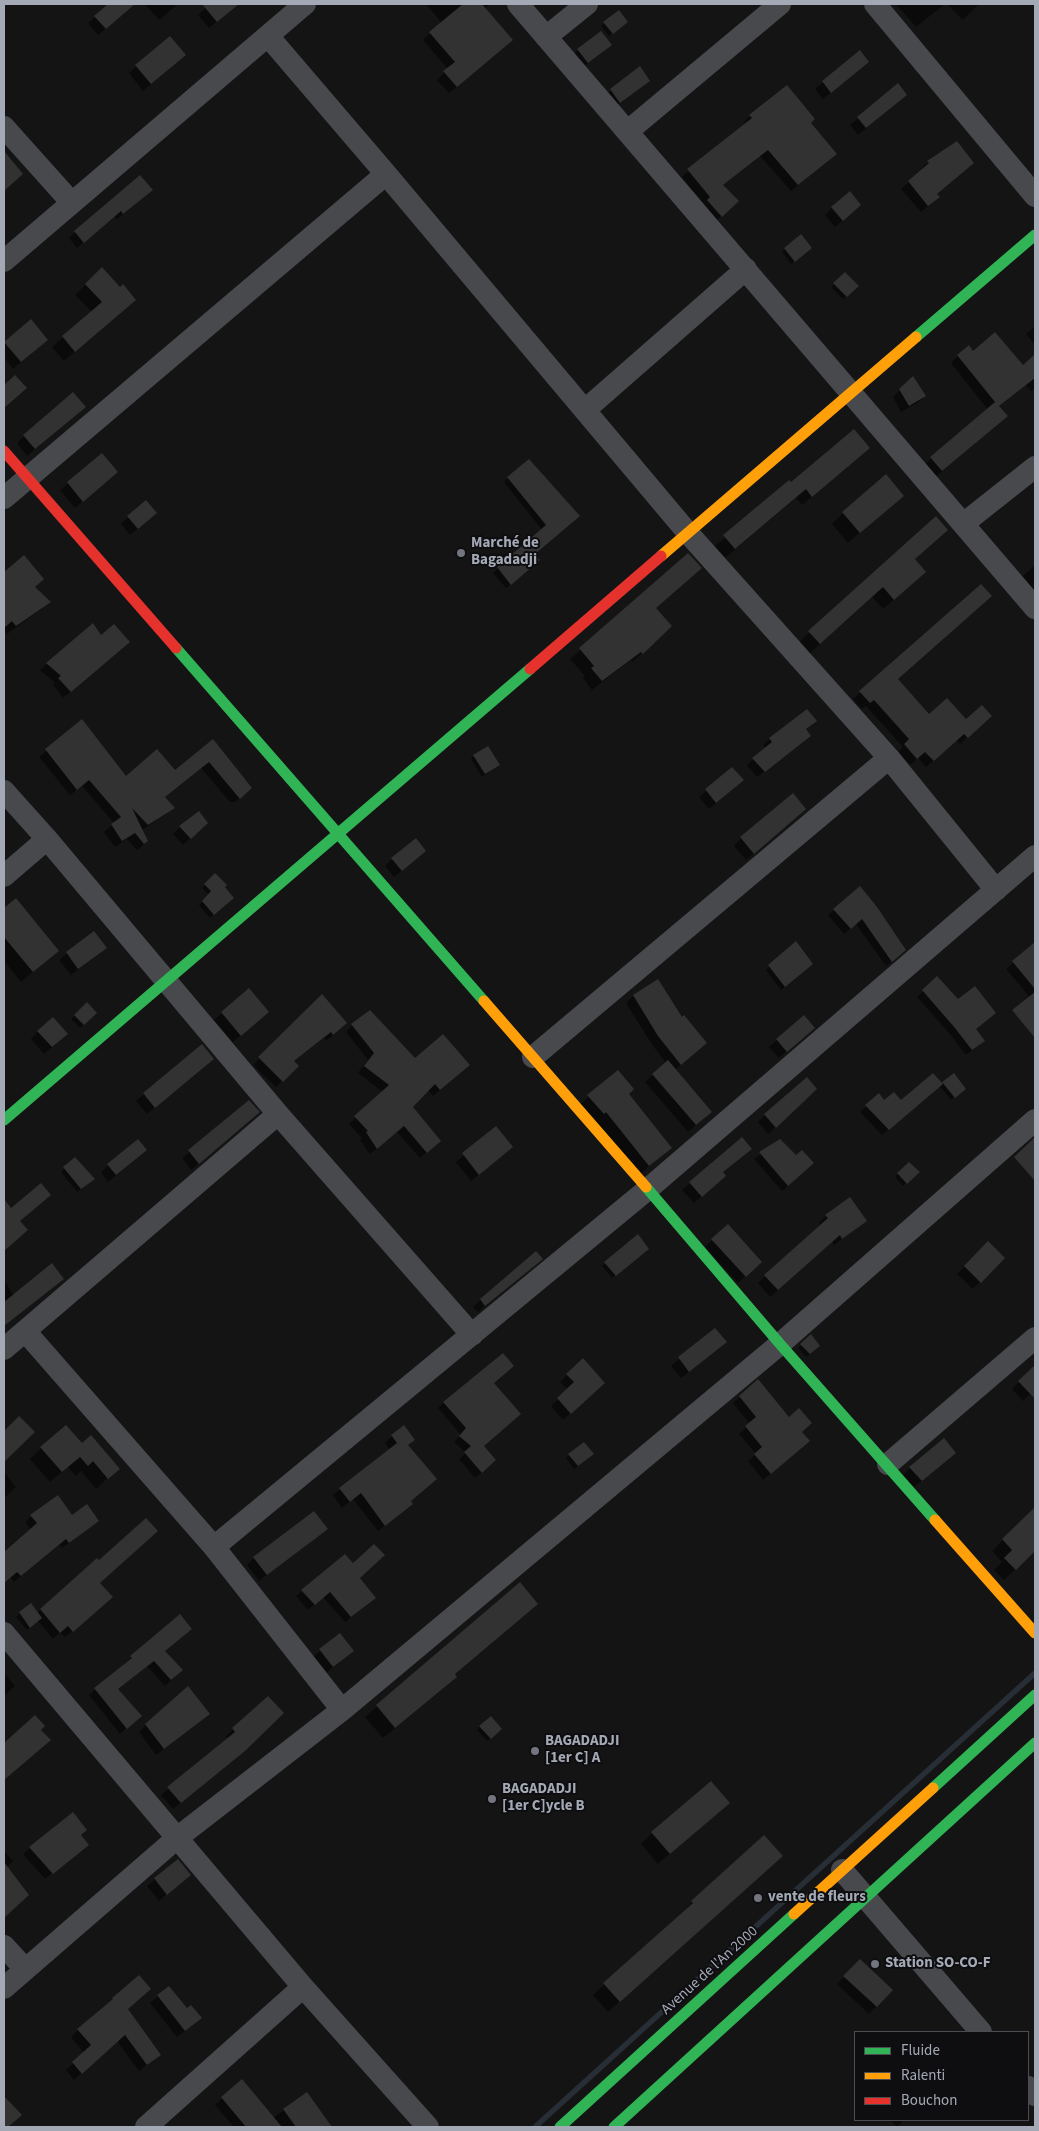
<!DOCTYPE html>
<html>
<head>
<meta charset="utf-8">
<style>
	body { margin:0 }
	#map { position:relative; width:1039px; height:2131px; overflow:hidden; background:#141414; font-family:"Source Sans 3",sans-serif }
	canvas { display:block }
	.frame { position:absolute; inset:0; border:5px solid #a4a9b6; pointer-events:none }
	.legend { position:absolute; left:854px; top:2031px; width:175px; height:90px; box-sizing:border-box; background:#0e0e10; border:1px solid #4a4c52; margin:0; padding:6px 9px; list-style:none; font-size:15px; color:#a4a9b6 }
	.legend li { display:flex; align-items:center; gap:10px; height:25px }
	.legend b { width:25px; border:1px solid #4a4c52 }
</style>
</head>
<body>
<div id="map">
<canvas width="1039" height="2131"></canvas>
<div class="frame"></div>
<ul class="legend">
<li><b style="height:6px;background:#30b455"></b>Fluide</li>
<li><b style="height:6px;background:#ff9f0a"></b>Ralenti</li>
<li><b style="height:6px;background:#e5322d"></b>Bouchon</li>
</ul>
</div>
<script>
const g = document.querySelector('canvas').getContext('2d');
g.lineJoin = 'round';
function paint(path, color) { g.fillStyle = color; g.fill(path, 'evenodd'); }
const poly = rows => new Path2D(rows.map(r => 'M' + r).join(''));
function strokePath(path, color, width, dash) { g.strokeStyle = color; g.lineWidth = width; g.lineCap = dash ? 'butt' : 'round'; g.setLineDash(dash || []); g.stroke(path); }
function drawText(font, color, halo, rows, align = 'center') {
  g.font = font + ' "Source Sans 3",sans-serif'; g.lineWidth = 4; g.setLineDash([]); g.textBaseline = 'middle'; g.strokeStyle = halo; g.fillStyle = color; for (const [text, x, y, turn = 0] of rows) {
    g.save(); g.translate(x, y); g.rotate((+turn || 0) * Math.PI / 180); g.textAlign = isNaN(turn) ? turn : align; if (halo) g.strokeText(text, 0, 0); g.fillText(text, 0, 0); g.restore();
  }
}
paint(poly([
	[110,4,135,4,98,35,88,23],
	[145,4,178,4,159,20],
	[210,4,238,4,209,28,198,15],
	[426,4,490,4,485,8,504,47,449,93,437,80,448,69,423,40,442,23],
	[896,4,945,4,916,27],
	[947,4,979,4,963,20],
	[604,23,623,25,609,36,601,26],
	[170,37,177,62,143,91,129,73],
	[578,50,603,52,580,69,571,57],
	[860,52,860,69,823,99,815,89],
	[639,68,649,81,612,109,603,97],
	[897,85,898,102,858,135,850,125],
	[750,116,809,123,828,161,791,191,760,156,722,186,737,201,715,222,704,204,682,177,745,124,744,122],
	[957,142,965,170,936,195,938,197,921,212,901,189,922,170,921,169,928,162],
	[145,196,117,219,114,216,77,248,69,238,75,232],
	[832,208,852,212,835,227,825,215],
	[785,249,808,251,791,264,782,252],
	[845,273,857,286,843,299,831,287],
	[86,284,120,288,135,300,64,361,52,347,92,312,75,295],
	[31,321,39,347,13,369,4,357,4,344],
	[1035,326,1035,345,1026,334],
	[972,353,1022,367,1035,356,1035,389,1031,391,1026,385,998,407,999,423,934,478,924,465,988,410,951,363,958,356],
	[900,390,925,396,917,403,901,412,893,397],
	[77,414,27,456,17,443,24,436],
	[869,448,802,505,796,498,725,558,715,546,791,484],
	[102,455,109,479,75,508,60,490],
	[508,478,573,521,534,554,534,564,506,588,493,573,542,530,504,482],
	[902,496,848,543,832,524,843,513],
	[128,517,148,520,130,535,121,524],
	[936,518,914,560,914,582,883,609,872,597,809,654,798,643],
	[688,555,655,609,661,636,632,662,631,660,592,690,583,678,585,676,570,659],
	[1035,565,1035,588,1031,592,1020,579],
	[4,570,34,588,49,602,40,610,7,634,4,630],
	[981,586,896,679,929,716,983,723,960,744,957,740,926,767,918,758,910,765,898,752,903,747,866,706,862,709,853,699],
	[92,625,100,637,122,648,63,698,53,685,55,683,40,670],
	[81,721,126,778,175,771,213,741,243,795,235,802,230,802,201,768,164,798,173,808,166,814,142,830,147,841,140,848,137,850,127,839,115,847,104,832,114,823,82,786,70,795,39,757],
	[815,721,805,730,810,736,803,743,757,777,747,765,765,748,763,745,770,739],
	[474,756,499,765,482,777,471,759],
	[732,768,735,787,709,809,699,797],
	[797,816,746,860,734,846,741,838],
	[180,827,199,830,183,845,173,834],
	[417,858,394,877,385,866,392,859],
	[215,875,229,901,210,918,199,905,209,895,202,888],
	[860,888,899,955,886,966,856,924,844,934,828,915],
	[15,900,57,951,21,982,4,961,4,910],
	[94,932,105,948,71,975,59,960],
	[795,942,808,967,781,990,766,970],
	[1035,944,1035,1001,1034,1002,1006,969],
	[937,978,983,1041,966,1055,950,1034,917,997],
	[658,981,698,1050,675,1070,703,1119,688,1132,645,1082,666,1063,651,1043,626,1003,633,996],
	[249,990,260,1019,233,1042,214,1020],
	[322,996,339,1030,326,1041,324,1038,293,1062,297,1066,276,1087,253,1065],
	[87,1004,96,1013,80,1028,71,1019],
	[803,1016,806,1035,779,1058,769,1047],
	[352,1025,414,1059,462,1071,433,1096,428,1090,411,1107,433,1147,420,1158,397,1132,370,1154,360,1140,362,1138,349,1124,383,1092,358,1073,368,1060,346,1032],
	[38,1031,59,1041,44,1054,31,1039],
	[206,1066,147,1114,136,1101,144,1094],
	[618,1072,627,1094,670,1148,639,1175,578,1106],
	[933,1074,941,1084,953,1074,965,1089,951,1100,939,1085,882,1135,860,1112,878,1095,884,1101,894,1093,901,1102],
	[808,1096,768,1134,758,1122,765,1115],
	[249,1102,251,1120,191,1170,182,1158],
	[496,1128,504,1154,471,1181,456,1162],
	[742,1138,717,1183,694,1203,682,1190],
	[138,1141,138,1157,108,1182,101,1172],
	[780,1141,806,1169,782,1191,754,1159],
	[75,1159,90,1182,77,1192,61,1172],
	[909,1163,918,1172,903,1186,895,1177],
	[826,1216,865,1221,834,1245,832,1241,770,1297,758,1283,821,1226,819,1223],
	[638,1236,644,1252,612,1278,602,1266],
	[712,1240,753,1269,738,1283,705,1247],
	[988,1243,1003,1258,973,1289,957,1274],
	[536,1252,534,1266,478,1312,473,1307],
	[4,1280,14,1296,55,1286,4,1326],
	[715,1329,718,1349,681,1378,671,1366],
	[811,1336,816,1349,806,1357,798,1348],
	[583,1360,596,1390,563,1420,551,1406,568,1390,560,1382],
	[1035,1366,1035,1389,1023,1401,1012,1389],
	[758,1381,801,1432,802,1448,763,1480,748,1461,756,1454,739,1434,750,1424,733,1403],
	[493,1383,483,1447,489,1466,475,1478,459,1459,466,1453,454,1442,461,1435,438,1408,444,1402],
	[392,1436,414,1440,407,1446,410,1502,412,1504,378,1531,353,1499,342,1508,333,1495,390,1450,385,1443],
	[82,1444,118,1468,96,1489,81,1471,76,1476,68,1467,50,1482,30,1459,41,1448],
	[569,1455,589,1457,574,1469,566,1458],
	[947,1460,914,1487,903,1475,910,1468],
	[4,1472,16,1487,4,1498],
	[57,1496,72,1516,98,1521,62,1548,59,1544,14,1582,10,1577,4,1582,4,1554,31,1530,25,1522],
	[1035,1508,1035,1550,1004,1580,994,1570,1002,1562,992,1551],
	[326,1529,259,1581,247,1565,254,1558],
	[345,1555,358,1578,368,1604,345,1622,323,1597,308,1610,296,1596],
	[96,1559,99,1584,104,1604,65,1637,60,1632,53,1639,38,1621,27,1630,16,1617,30,1605,37,1613],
	[520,1584,537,1603,454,1675,455,1677,444,1688,383,1738,365,1717],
	[179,1616,164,1652,175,1676,165,1686,147,1666,117,1689,134,1721,120,1734,89,1695],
	[340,1635,352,1651,326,1673,313,1657],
	[4,1673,15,1686,4,1696],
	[268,1698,236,1758,173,1809,161,1795,228,1739,226,1736],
	[201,1721,156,1755,139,1732,146,1725],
	[480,1726,497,1733,487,1741,477,1730],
	[728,1803,658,1864,641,1844,652,1833],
	[80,1836,80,1851,45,1879,23,1854,30,1848],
	[4,1851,13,1861,6,1868,20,1902,4,1917],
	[177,1861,189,1875,159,1901,147,1886],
	[770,1867,608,2012,593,1995,682,1914,692,1902],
	[860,1960,891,1990,869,2014,837,1984],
	[168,1988,187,2010,193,2025,177,2037,150,2003],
	[127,2010,159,2055,139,2071,117,2041,74,2080,66,2070,84,2053,71,2037,78,2030],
	[242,2081,273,2118,306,2094,327,2122,321,2127,234,2127,215,2105],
	[890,2120,904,2120,897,2127]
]), '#0007');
strokePath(poly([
	[535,2127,1035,1673]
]), '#272e36', 5.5);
paint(poly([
	[108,4,135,4,106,29,94,16],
	[202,4,239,4,217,22],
	[463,4,482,4,513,40,457,87,443,71,455,62,429,32],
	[619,10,628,22,613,34,603,22],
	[601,31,612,45,588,63,577,49],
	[170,36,186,55,151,84,135,65],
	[860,50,869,62,831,93,822,81],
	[640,66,650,81,620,103,610,89],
	[898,83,907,95,866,128,857,117],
	[787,85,815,119,811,123,837,154,798,185,768,150,723,185,739,201,722,217,707,200,710,197,687,169,752,118,749,115],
	[957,141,974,163,937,194,940,197,928,206,908,181,929,163,927,161],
	[4,151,23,174,4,191],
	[140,175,153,190,123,214,121,211,84,243,74,231],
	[850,191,861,205,843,221,831,207],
	[801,234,812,248,795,262,784,248],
	[102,267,120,287,123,284,136,300,75,352,62,336,102,302,85,284],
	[845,272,859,286,847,297,833,283],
	[31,319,48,340,21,362,4,342],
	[995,332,1023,365,1035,354,1035,378,999,406,1008,416,942,471,930,457,995,402,957,355,969,345,973,351],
	[15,375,27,388,4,408,4,385],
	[913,376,926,396,909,406,899,389],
	[73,392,86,407,35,449,23,435],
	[854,429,870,448,812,497,806,489,735,549,723,535,789,480,791,482],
	[102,453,118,472,83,502,67,482],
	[529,459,580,516,535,554,540,560,511,585,497,567,546,525,507,477],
	[886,474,904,496,860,533,842,512],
	[146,500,157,513,138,529,127,516],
	[936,516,948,530,915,559,926,572,894,600,883,587,820,644,808,631],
	[688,553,702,568,656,608,672,626,643,654,641,652,602,681,591,668,594,666,579,648],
	[24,555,44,579,35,587,51,602,16,626,12,621,4,628,4,572],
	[981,584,992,596,898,679,929,714,947,698,966,719,982,705,992,716,968,738,964,734,934,761,925,752,917,759,904,744,909,739,874,700,870,703,859,691],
	[93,623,101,635,114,624,130,642,71,692,58,678,61,676,46,663],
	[807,709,817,721,806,729,811,736,765,772,752,758,772,742,769,738],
	[82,719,126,776,157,749,175,770,213,739,252,788,240,799,209,762,165,797,175,808,148,825,132,808,148,841,144,844,135,833,122,841,111,824,121,817,89,780,77,790,45,749],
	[488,746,500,765,485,774,473,755],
	[732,767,744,780,716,803,705,789],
	[793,793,806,809,754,854,740,837],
	[199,811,208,823,191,839,179,826],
	[416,838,426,851,402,871,391,858],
	[215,873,227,885,225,887,234,898,214,915,202,901,211,891,204,884],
	[860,886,877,907,906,950,892,962,862,919,851,929,833,909],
	[16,898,59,951,33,972,4,937,4,908],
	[94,931,107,948,78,969,66,952],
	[796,941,813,964,785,987,768,965],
	[1035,942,1035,989,1012,961],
	[937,976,958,999,975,986,996,1013,976,1029,985,1041,972,1050,955,1028,922,990],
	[658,979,682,1017,684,1015,707,1043,681,1065,658,1036,633,995],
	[249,988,269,1012,241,1036,221,1012],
	[1035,992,1035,1038,1012,1010],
	[322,994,347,1023,333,1035,331,1032,294,1061,299,1066,283,1082,258,1057],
	[87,1002,97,1013,84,1025,74,1015],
	[370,1010,415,1058,443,1034,470,1065,440,1090,435,1084,413,1107,441,1141,427,1153,404,1126,377,1149,366,1132,368,1131,354,1116,389,1085,364,1066,374,1053,351,1024],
	[804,1015,815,1028,787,1052,776,1039],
	[53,1017,68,1034,52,1047,37,1031],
	[202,1044,214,1059,155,1108,143,1093],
	[668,1060,712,1112,696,1125,652,1074],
	[618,1070,634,1089,629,1094,672,1148,649,1166,606,1112,604,1114,587,1095],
	[933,1073,943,1084,889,1130,865,1105,879,1093,884,1100,894,1092,901,1100],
	[954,1073,966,1089,955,1098,942,1082],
	[807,1077,817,1089,776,1128,764,1114],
	[249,1100,260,1112,199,1164,188,1150],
	[496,1126,513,1147,479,1175,462,1153],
	[742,1137,752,1149,723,1172,726,1176,702,1197,689,1182],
	[1035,1137,1035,1181,1014,1157],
	[138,1139,147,1150,116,1175,107,1164],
	[780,1139,796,1155,802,1150,814,1163,788,1186,759,1152],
	[75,1157,95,1179,81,1189,63,1167],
	[909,1162,920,1172,907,1184,897,1173],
	[41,1183,51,1195,20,1221,28,1230,4,1251,4,1199,11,1208],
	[850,1197,867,1221,842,1239,840,1235,778,1290,764,1275,828,1218,825,1215],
	[728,1224,762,1262,746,1277,711,1239],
	[638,1234,649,1249,616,1276,604,1262],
	[988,1241,1005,1258,981,1283,964,1266],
	[536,1251,543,1259,485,1306,480,1299],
	[52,1263,64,1279,4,1326,4,1302],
	[715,1328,727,1342,689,1372,678,1357],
	[811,1334,820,1346,810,1354,800,1344],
	[503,1353,514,1366,494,1383,521,1414,484,1446,496,1460,482,1473,464,1452,471,1446,459,1436,466,1428,443,1402],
	[583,1358,605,1383,571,1414,557,1398,574,1382,566,1374],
	[1035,1365,1035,1399,1018,1381],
	[758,1379,789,1417,799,1408,812,1423,802,1432,810,1441,771,1474,754,1454,762,1447,745,1426,756,1417,739,1396],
	[19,1416,35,1432,4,1462,4,1431],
	[66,1425,82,1443,91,1435,120,1469,108,1479,93,1461,88,1466,80,1457,62,1472,40,1447],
	[404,1425,415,1440,408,1445,437,1479,411,1501,413,1504,385,1526,361,1493,350,1502,339,1488,397,1443,391,1435],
	[944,1438,956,1453,922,1481,909,1467],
	[584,1442,594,1454,578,1466,568,1454],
	[58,1495,72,1515,87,1504,99,1521,69,1543,66,1539,21,1576,17,1572,4,1583,4,1552,37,1523,30,1515],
	[1035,1507,1035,1551,1016,1570,1004,1558,1012,1550,1002,1539],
	[314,1511,328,1529,267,1575,253,1557],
	[146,1518,158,1531,100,1583,113,1597,73,1632,68,1626,60,1633,40,1609,97,1558,99,1560],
	[374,1544,385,1555,360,1578,376,1598,351,1617,330,1592,315,1605,301,1590,345,1554,353,1563],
	[520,1582,538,1604,455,1674,457,1677,395,1728,376,1705],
	[31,1603,42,1618,30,1628,19,1612],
	[180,1614,192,1629,165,1651,183,1670,171,1680,154,1661,118,1689,142,1716,127,1729,94,1688,132,1658,130,1656],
	[340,1633,354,1651,333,1667,319,1649],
	[188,1686,210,1714,164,1749,145,1724],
	[268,1696,284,1713,245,1751,181,1803,167,1787,235,1732,232,1728],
	[35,1715,45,1726,41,1730,51,1740,4,1780,4,1743],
	[491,1716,502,1729,491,1739,479,1726],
	[711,1781,730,1803,670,1854,651,1832],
	[73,1812,87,1830,81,1835,89,1845,53,1874,29,1847],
	[764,1835,783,1856,620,2002,603,1983,693,1903,691,1901],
	[178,1859,191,1875,167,1895,154,1878],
	[4,1862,29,1895,4,1918],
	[860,1959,893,1990,877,2007,843,1976],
	[139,1975,151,1989,128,2009,161,2055,147,2065,125,2035,82,2074,72,2062,91,2045,77,2029,113,1999,112,1998],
	[169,1986,187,2008,191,2005,202,2018,185,2031,157,1995],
	[242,2079,282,2127,246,2127,221,2097],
	[307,2092,332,2127,296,2127,283,2109],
	[4,2096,22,2115,8,2127,4,2127]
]), '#323233');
strokePath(poly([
	[518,4,1035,608],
	[875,4,1035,196],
	[268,36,386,174,688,533,889,758,996,890],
	[546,37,587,4],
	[4,127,72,203],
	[628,131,780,4],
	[4,261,305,4],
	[585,410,746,269],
	[4,498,386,174],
	[963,524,1035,467],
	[4,791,47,839,278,1114,472,1335],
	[4,876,47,839],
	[533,1057,889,758],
	[25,1331,214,1547,342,1710],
	[4,1349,278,1114],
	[888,1464,1035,1338],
	[214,1547,648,1189,1035,856],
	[4,1633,303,1987,428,2127],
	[842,1870,981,2032],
	[4,1946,25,1969],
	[4,1988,177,1838,342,1710,780,1344,1035,1120],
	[1028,2087,1035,2095],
	[146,2127,303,1987]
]), '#48494d', 22);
strokePath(poly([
	[916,337,1035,235],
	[176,648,484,1001],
	[4,1120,530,669],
	[646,1187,780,1344,935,1520],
	[933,1788,1035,1695],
	[560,2127,794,1914],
	[614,2127,1035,1743]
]), '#30b455', 11);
strokePath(poly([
	[661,556,916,337],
	[484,1001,646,1187],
	[935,1520,1035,1633],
	[794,1914,933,1788]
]), '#ff9f0a', 11);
strokePath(poly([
	[4,451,176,648],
	[530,669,661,556]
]), '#e5322d', 11);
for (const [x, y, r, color] of [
	[461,553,5,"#72757d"],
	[535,1751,5,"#72757d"],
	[492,1799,5,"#72757d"],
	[758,1898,5,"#72757d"],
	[875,1964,5,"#72757d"]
]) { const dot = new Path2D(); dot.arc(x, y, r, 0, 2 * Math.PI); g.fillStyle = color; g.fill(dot); strokePath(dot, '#0e0e10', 2); }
drawText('bold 15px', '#a4a9b6', '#0e0e10', [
	["Marché de",471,544],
	["Bagadadji",471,561],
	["BAGADADJI",545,1742],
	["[1er C] A",545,1759],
	["BAGADADJI",502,1790],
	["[1er C]ycle B",502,1807],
	["vente de fleurs",768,1898],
	["Station SO-CO-F",885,1964]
], 'left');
drawText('15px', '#a4a9b6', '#0e0e10', [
	["Avenue de l'An 2000",710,1971,-42]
]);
</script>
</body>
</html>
